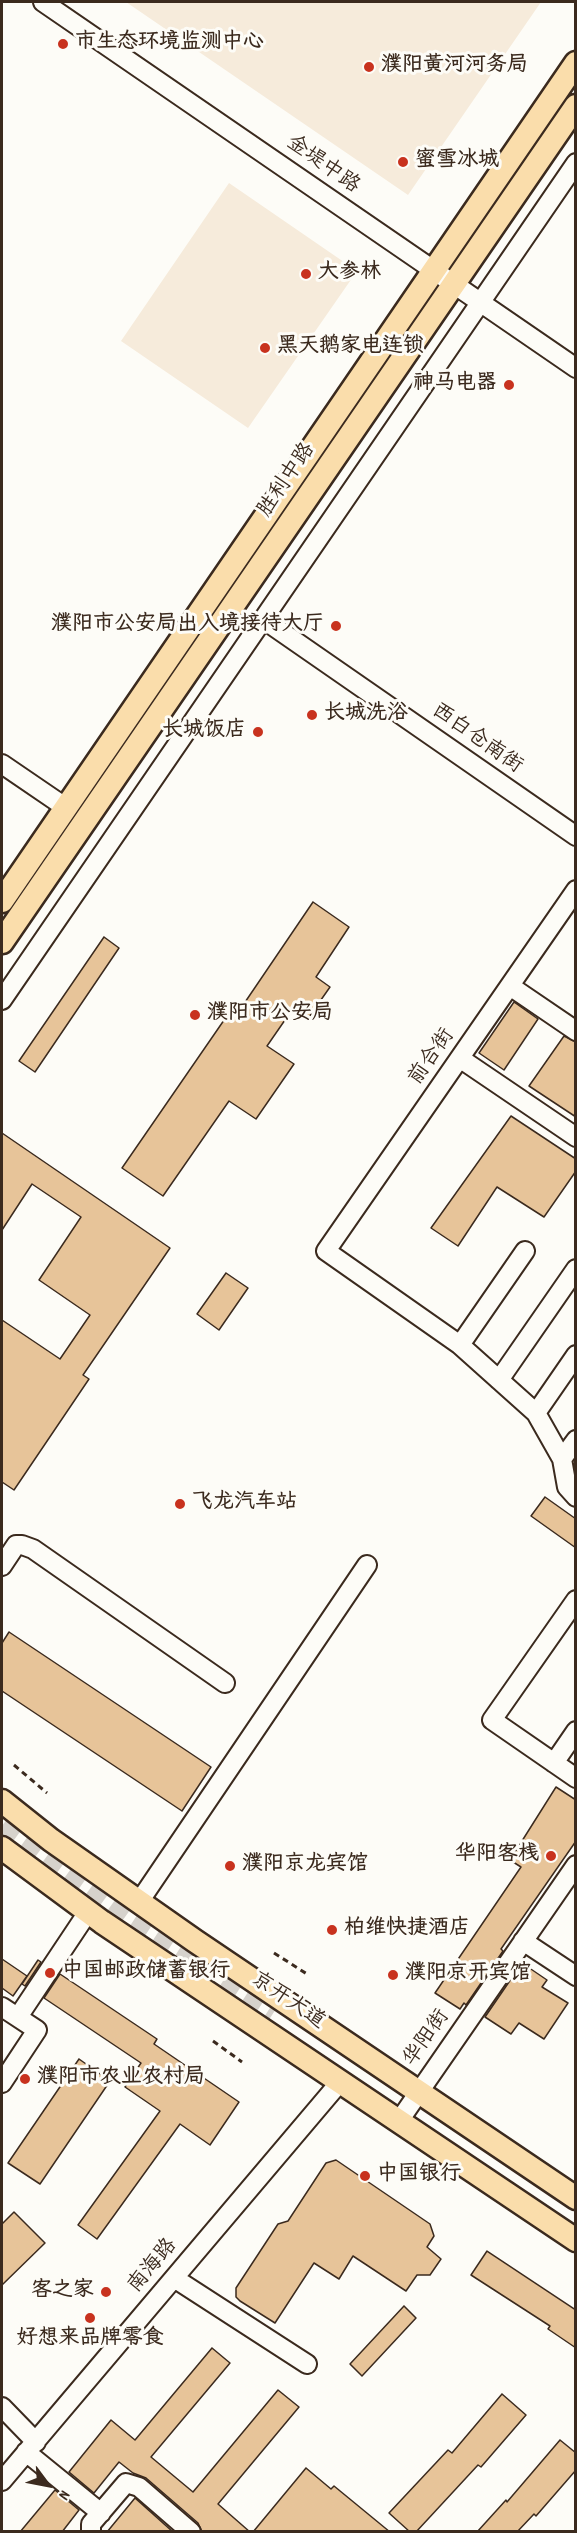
<!DOCTYPE html>
<html>
<head>
<meta charset="utf-8">
<style>
	body { margin:0 }
	#map { position:relative; width:577px; height:2533px; overflow:hidden; background:#fdfcf7; font-family:Dekko,sans-serif }
	canvas { display:block }
	.frame { position:absolute; inset:0; border:3px solid #3b2a1e; pointer-events:none }
	.north { position:absolute; left:18px; top:2455px; width:60px; height:60px; -webkit-text-stroke:4px #fdfcf7; paint-order:stroke; rotate:122deg; font-size:16px; font-weight:700; line-height:24px; text-align:center; color:#3b2a1e }
	.north::after { content:''; display:block; margin:auto; width:21px; height:27px; background:#3b2a1e; clip-path:polygon(50% 0,100% 100%,50% 72%,0 100%) }
</style>
</head>
<body>
<div id="map">
<canvas width="577" height="2533"></canvas>
<div class="frame"></div>
<div class="north">N</div>
</div>
<script>
const g = document.querySelector('canvas').getContext('2d');
g.lineJoin = 'round';
function paint(path, color) { g.fillStyle = color; g.fill(path, 'evenodd'); }
const poly = rows => new Path2D(rows.map(r => 'M' + r).join(''));
function strokePath(path, color, width, dash) { g.strokeStyle = color; g.lineWidth = width; g.lineCap = dash ? 'butt' : 'round'; g.setLineDash(dash || []); g.stroke(path); }
function drawText(font, color, halo, rows, align = 'center') {
  g.font = font + ' Dekko,"LXGW WenKai TC",sans-serif'; g.lineWidth = 6; g.setLineDash([]); g.textBaseline = 'middle'; g.strokeStyle = halo; g.fillStyle = color; for (const [text, x, y, turn = 0] of rows) {
    g.save(); g.translate(x, y); g.rotate((+turn || 0) * Math.PI / 180); g.textAlign = isNaN(turn) ? turn : align; if (halo) g.strokeText(text, 0, 0); g.fillText(text, 0, 0); g.restore();
  }
}
paint(poly([
	[126,2,541,2,408,195],
	[229,183,357,271,248,428,121,341]
]), '#f6ebdb');
const building = poly([
	[313,902,349,927,316,977,330,987,309,1017,294,1007,267,1046,294,1064,256,1119,229,1101,163,1196,122,1168,231,1010,237,1014,313,902],
	[104,937,119,948,35,1072,19,1061,104,937],
	[514,1002,538,1019,504,1070,479,1053,514,1002],
	[564,1036,576,1042,576,1117,529,1086,564,1036],
	[511,1116,576,1159,576,1171,544,1217,497,1187,458,1246,431,1228,511,1116],
	[2,1133,170,1248,83,1375,89,1379,14,1490,2,1482,2,1320,60,1359,90,1315,39,1280,81,1217,32,1184,2,1230,2,1133],
	[226,1273,248,1288,219,1330,197,1314,226,1273],
	[545,1497,576,1519,576,1548,531,1516,545,1497],
	[9,1632,211,1767,182,1811,2,1691,2,1643,9,1632],
	[556,1787,576,1800,576,1841,501,1949,503,1951,466,2005,464,2003,460,2009,435,1993,521,1867,510,1860,556,1787],
	[2,1959,27,1976,13,1996,2,1988,2,1959],
	[38,1960,41,1962,25,1986,22,1984,38,1960],
	[522,1963,547,1980,542,1987,568,2003,544,2039,519,2023,511,2034,485,2017,522,1963],
	[60,1974,157,2039,154,2044,239,2102,210,2145,180,2124,97,2239,78,2225,160,2111,125,2087,141,2063,44,1998,60,1974],
	[79,2059,110,2081,40,2184,8,2163,79,2059],
	[336,2160,430,2224,434,2236,427,2247,441,2259,430,2275,417,2275,406,2291,353,2256,339,2279,314,2263,275,2323,240,2301,236,2297,236,2288,278,2224,288,2221,326,2163,336,2160],
	[14,2212,45,2243,2,2285,2,2224,14,2212],
	[487,2251,576,2310,576,2348,548,2329,550,2326,471,2275,487,2251],
	[404,2306,416,2318,362,2376,350,2364,404,2306],
	[212,2348,230,2363,151,2457,193,2492,278,2390,299,2407,218,2504,250,2532,202,2532,198,2523,146,2478,133,2473,119,2462,94,2493,69,2472,111,2420,135,2440,212,2348],
	[502,2394,526,2415,481,2467,478,2465,416,2532,410,2532,389,2513,448,2450,452,2453,502,2394],
	[560,2440,576,2453,576,2470,536,2516,534,2514,517,2532,477,2532,506,2500,507,2502,560,2440],
	[306,2468,331,2489,334,2486,390,2532,253,2532,306,2468],
	[55,2490,79,2510,62,2532,20,2532,55,2490],
	[135,2498,173,2532,107,2532,135,2498]
]);
paint(building, '#e7c499');
strokePath(building, '#3b2a1e', 1.5);
strokePath(poly([
	[2,1826,126,1916,274,2012]
]), '#d6d2cc', 18, [18, 9]);
const minor = poly([
	[43,2,576,368],
	[263,619,576,836],
	[2,764,65,807],
	[576,890,326,1251,460,1345,536,1413,562,1459,567,1487,576,1497],
	[510,986,576,1031],
	[2,1000,576,163],
	[461,1059,576,1137],
	[460,1345,525,1251],
	[499,1380,576,1269],
	[536,1413,576,1355],
	[562,1459,576,1440],
	[2,1566,16,1545,22,1545,33,1549,225,1683],
	[576,1600,492,1720,576,1778],
	[554,1763,576,1731],
	[139,1902,367,1565],
	[523,1941,576,1976],
	[18,2017,88,1912],
	[2,2083,37,2030,2,2007],
	[399,2121,576,1865],
	[174,2278,307,2364],
	[2,2407,36,2442],
	[26,2452,101,2513],
	[2,2481,340,2082],
	[91,2532,91,2524,126,2483,139,2487,191,2532]
]);
const major = poly([
	[2,901,576,63],
	[2,942,576,106],
	[2,1801,51,1840,195,1941,576,2198],
	[2,1848,102,1922,576,2240]
]);
strokePath(minor, '#3b2a1e', 22);
strokePath(major, '#3b2a1e', 27);
strokePath(poly([
	[14,1765,47,1793],
	[274,1953,307,1974],
	[213,2041,242,2062]
]), '#3b2a1e', 3, [6, 4.5]);
strokePath(minor, '#fdfcf7', 18);
strokePath(major, '#faddab', 22);
for (const [x, y, r, color] of [
	[63,44,6,"#c8321e"],
	[369,67,6,"#c8321e"],
	[403,162,6,"#c8321e"],
	[306,274,6,"#c8321e"],
	[265,348,6,"#c8321e"],
	[509,385,6,"#c8321e"],
	[336,626,6,"#c8321e"],
	[312,715,6,"#c8321e"],
	[258,732,6,"#c8321e"],
	[195,1015,6,"#c8321e"],
	[180,1504,6,"#c8321e"],
	[551,1856,6,"#c8321e"],
	[230,1866,6,"#c8321e"],
	[332,1930,6,"#c8321e"],
	[50,1973,6,"#c8321e"],
	[393,1975,6,"#c8321e"],
	[25,2079,6,"#c8321e"],
	[365,2176,6,"#c8321e"],
	[106,2292,6,"#c8321e"],
	[90,2318,6,"#c8321e"]
]) { const dot = new Path2D(); dot.arc(x, y, r, 0, 2 * Math.PI); g.fillStyle = color; g.fill(dot); strokePath(dot, '#fdfcf7', 2); }
drawText('bold 21px', '#3b2a1e', '#fdfcf7', [
	["市生态环境监测中心",75,44],
	["濮阳黄河河务局",381,67],
	["蜜雪冰城",415,162],
	["大参林",318,274],
	["黑天鹅家电连锁",277,348],
	["神马电器",497,385,"right"],
	["濮阳市公安局出入境接待大厅",324,626,"right"],
	["长城洗浴",324,715],
	["长城饭店",246,732,"right"],
	["濮阳市公安局",207,1015],
	["飞龙汽车站",192,1504],
	["华阳客栈",539,1856,"right"],
	["濮阳京龙宾馆",242,1866],
	["柏维快捷酒店",344,1930],
	["中国邮政储蓄银行",62,1973],
	["濮阳京开宾馆",405,1975],
	["濮阳市农业农村局",37,2079],
	["中国银行",377,2176],
	["客之家",94,2292,"right"],
	["好想来品牌零食",90,2340,"center"]
], 'left');
drawText('21px', '#3b2a1e', '#fdfcf7', [
	["金堤中路",322,166,35],
	["胜利中路",288,481,-56],
	["西白仓南街",476,740,35],
	["前合街",433,1058,-55],
	["京开大道",287,2002,34],
	["华阳街",428,2039,-55],
	["南海路",154,2267,-50]
]);
</script>
</body>
</html>
